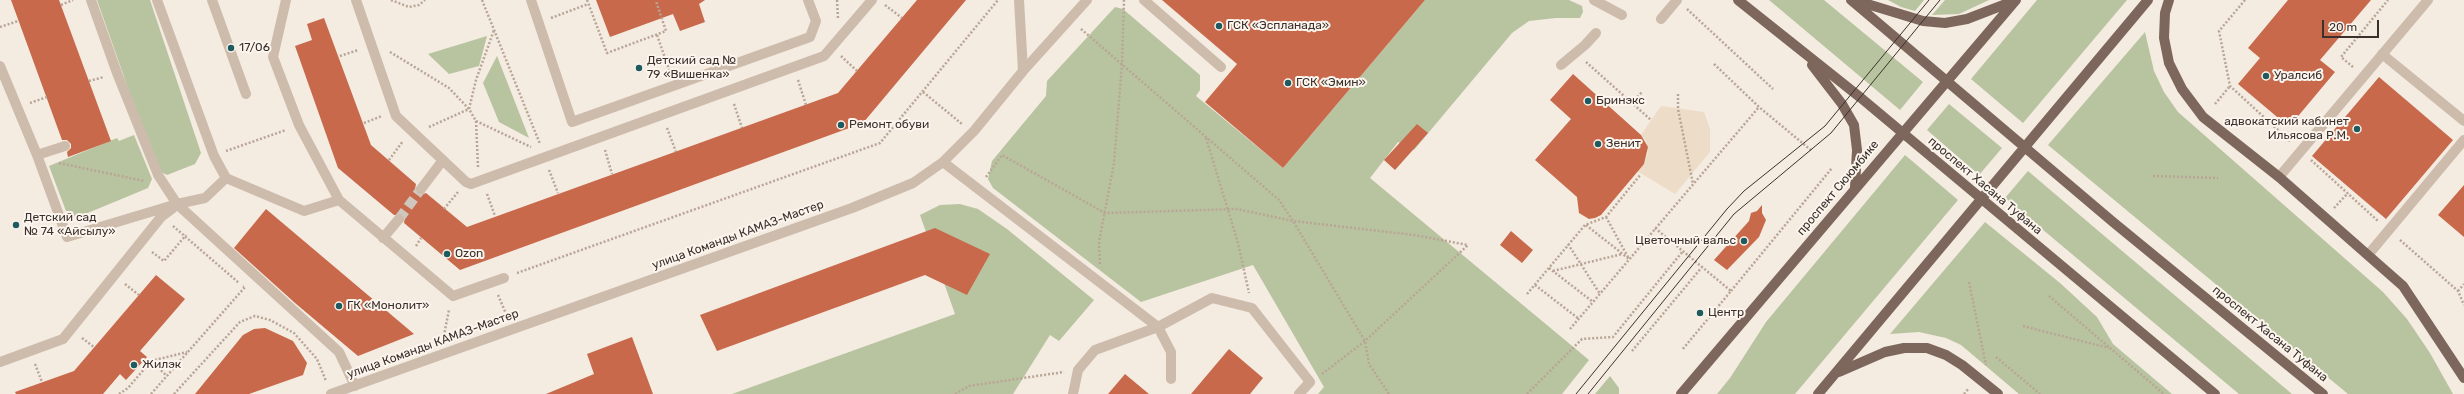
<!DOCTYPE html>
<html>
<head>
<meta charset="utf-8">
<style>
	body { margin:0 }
	#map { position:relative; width:2464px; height:394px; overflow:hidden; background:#f4ebe1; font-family:Rubik,sans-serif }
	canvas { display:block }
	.scale { position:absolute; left:2322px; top:20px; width:57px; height:18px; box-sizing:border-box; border:2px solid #3b302b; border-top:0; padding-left:5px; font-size:12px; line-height:14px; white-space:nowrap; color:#3b302b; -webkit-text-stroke:3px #fbf5ee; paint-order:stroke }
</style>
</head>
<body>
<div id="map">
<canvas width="2464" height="394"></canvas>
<div class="scale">20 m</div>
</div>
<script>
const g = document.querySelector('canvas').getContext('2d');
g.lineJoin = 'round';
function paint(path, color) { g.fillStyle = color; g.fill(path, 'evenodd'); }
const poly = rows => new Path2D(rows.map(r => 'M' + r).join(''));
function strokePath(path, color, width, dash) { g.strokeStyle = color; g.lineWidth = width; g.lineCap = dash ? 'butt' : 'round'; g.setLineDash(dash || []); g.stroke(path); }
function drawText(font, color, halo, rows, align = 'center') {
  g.font = font + ' Rubik,sans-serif'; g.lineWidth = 4; g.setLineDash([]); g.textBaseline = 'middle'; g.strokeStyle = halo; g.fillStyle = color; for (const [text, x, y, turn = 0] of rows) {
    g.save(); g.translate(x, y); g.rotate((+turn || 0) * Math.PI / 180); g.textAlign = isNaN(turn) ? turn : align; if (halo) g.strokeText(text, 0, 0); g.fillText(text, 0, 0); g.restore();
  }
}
paint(poly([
	[97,0,150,0,201,153,195,164,167,175,157,170],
	[1425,0,1569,0,1582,6,1583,12,1580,18,1556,18,1529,21,1512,33,1414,150,1398,142,1370,178,1589,360,1562,394,1318,394,1324,387,1253,265,1141,302,993,188,988,179,992,161,1046,96,1047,81,1115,7,1123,9,1200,75,1200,90,1196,96,1283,168],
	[1769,0,1824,0,1923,82,1900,110],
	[1888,0,1924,0,1915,11,1901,7],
	[1945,0,1989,0,1959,14,1932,15],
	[2037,0,2127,0,2023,123,1971,79],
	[2145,32,2154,71,2164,92,2178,112,2383,292,2407,319,2430,353,2453,394,2348,394,2048,145],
	[487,36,479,66,449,74,428,54],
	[497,56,529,138,499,122,483,83],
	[1949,104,2002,148,1979,175,1927,130],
	[134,135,152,179,148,188,78,217,71,216,66,211,49,166,117,138,119,141],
	[1905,155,1958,200,1795,394,1717,394,1730,378,1766,322],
	[2028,171,2102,234,2292,394,2239,394,2005,198],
	[960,204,978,209,1007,229,1094,300,1059,341,1050,335,1013,394,732,394,955,314,920,215,940,205],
	[1985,222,2060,283,2097,317,2113,344,2172,394,2019,394,1961,345,1946,338,1919,332,1890,334],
	[1610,376,1619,388,1619,394,1595,394]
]), '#b8c4a0');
paint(poly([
	[1661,106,1704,112,1710,129,1710,152,1675,194,1637,171,1644,164,1648,152,1646,141,1641,135]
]), '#ecdcc8');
paint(poly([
	[11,0,59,0,111,141,68,157,67,152,71,148,71,144,67,140,62,140],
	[596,0,705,0,699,4,705,22,680,31,673,14,610,37],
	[917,0,966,0,863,123,460,270,404,223,405,217,403,214,394,215,338,168,295,46,312,40,307,24,324,18,371,145,416,184,415,189,417,194,421,195,426,193,467,227,838,93],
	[1162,0,1425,0,1283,168,1205,102,1237,64],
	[2288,0,2371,0,2320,60,2335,72,2289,127,2238,84,2260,58,2248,48],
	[1573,74,1641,135,1648,147,1644,164,1601,215,1595,218,1589,219,1579,213,1577,197,1535,160,1571,119,1550,100],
	[2379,77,2453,140,2386,219,2312,156],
	[1417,124,1428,133,1395,170,1384,160],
	[2464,185,2464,237,2438,215],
	[1762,205,1762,213,1766,220,1759,237,1727,270,1714,260,1749,221,1751,213,1757,211],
	[266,209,414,334,358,356,295,303,234,248],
	[935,228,990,254,967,295,925,275,717,351,700,315],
	[1511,231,1533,250,1522,263,1500,245],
	[156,275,185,299,140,351,147,357,126,380,120,374,103,394,16,394,15,392,74,371],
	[265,328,293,341,307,363,303,375,249,394,195,394,243,335,254,329],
	[632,337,653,394,546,394,594,374,587,354],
	[1229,349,1263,378,1250,394,1191,394],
	[1125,374,1149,394,1108,394]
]), '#c8694b');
strokePath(poly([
	[399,219,421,189]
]), '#cfc6bd', 10, [10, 5]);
strokePath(poly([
	[391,0,409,7,419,5,425,0],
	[482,0,540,144],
	[587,0,607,53,666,31,656,1],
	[837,0,838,18],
	[2245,0,2219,31,2230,86,2291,142],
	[61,5,73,0],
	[885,5,902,18],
	[1687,9,1773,89],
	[551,18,588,4],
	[0,27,18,21],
	[1081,29,1279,200,1293,221,1365,341,1369,364,1389,394],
	[657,35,670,72],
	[390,52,449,88,469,109,476,121,531,147],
	[340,56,358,50],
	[841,56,857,71],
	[1586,62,1651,120],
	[1714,64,1759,107,1812,151],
	[2353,67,2341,57,2388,0],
	[798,80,806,105],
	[89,81,104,77],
	[923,92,962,124],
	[1678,94,1678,109,1693,184],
	[30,103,47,97],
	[1632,103,1642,92],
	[734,104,742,128],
	[2215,104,2230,86],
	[476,121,478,167],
	[364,123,382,116],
	[429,127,469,109,476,80,494,30],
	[667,128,676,152],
	[1206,138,1238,243,1249,293],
	[605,150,612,174],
	[226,151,286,130],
	[389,160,403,141],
	[2311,160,2378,221],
	[59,163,144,181],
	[549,170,558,193],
	[2153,176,2218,178],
	[986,177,1002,155,1105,213,1237,209,1293,221,1414,235,1468,245],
	[487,194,495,216],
	[2334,208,2348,193],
	[444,209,458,192],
	[1606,217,1628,257],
	[1586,225,1629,259],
	[173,226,239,283],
	[1655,228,1731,291,1682,350],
	[2400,240,2458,291,2464,305],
	[1568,244,1600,294],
	[416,246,421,238],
	[152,252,164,261,186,235],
	[1100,264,1099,242,1114,163,1122,64,1124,0],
	[1549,268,1593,302],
	[1553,271,1622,254],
	[517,273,880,143,998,0],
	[1969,282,1986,365],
	[125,284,139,295],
	[1535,285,1579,319],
	[1731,291,1832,168],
	[2458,291,2464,284],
	[1527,294,1585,225,1606,217,1641,174],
	[498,295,507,316],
	[2049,296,2164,394],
	[2023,326,2109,348],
	[1570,329,1759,107],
	[82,338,94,347],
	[443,340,449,310],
	[1632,351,1702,267],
	[1996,357,2040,394],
	[151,361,187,352],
	[35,364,42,382],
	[1322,374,1365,341,1468,245],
	[119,394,128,388,151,361,167,376],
	[151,394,245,287,243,286],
	[174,394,240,322,255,316,270,320,294,333,317,359,326,381],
	[955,394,969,386,1064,372],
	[1527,394,1582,339,1613,337,1683,251],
	[1964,394,1969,388]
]), '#b9a596', 2.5, [2, 2]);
strokePath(poly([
	[91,0,117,73,158,175,177,204],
	[157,0,214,156,226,178,205,198,177,204,339,352,355,386],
	[212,0,246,94],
	[286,0,273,57,299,125,339,200,453,296,504,278],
	[356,0,396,116,466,182,471,184,824,56,872,0],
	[531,0,572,122,810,37,816,21,808,0],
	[1019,0,1023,71],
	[1144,0,1221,67],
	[1594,0,1622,15],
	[1661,19,1677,0],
	[2382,54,2464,121],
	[1561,65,1585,45,1596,33],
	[0,66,37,155,67,237,177,204],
	[37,155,65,146],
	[943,162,1158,327,1171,352,1171,379],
	[2279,177,2428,0],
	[226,178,304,211,339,200],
	[421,189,443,160],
	[383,238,399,219],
	[2368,255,2464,140],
	[0,362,63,339,161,217,173,208],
	[331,394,852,208,913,183,943,162,974,131,1023,71,1087,0],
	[1073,394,1078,370,1095,350,1158,327,1212,298,1252,308,1310,382,1299,394]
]), '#cdbbac', 10);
strokePath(poly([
	[1738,0,1861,98,2215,394],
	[1851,0,2113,222,2323,394],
	[1854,0,1923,21,1945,23,1967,19,2011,2],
	[2169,0,2165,13,2164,38,2169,63,2182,89,2203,117,2279,177,2403,286,2464,378],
	[1812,65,1842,104,1854,125,1857,150,1855,187],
	[1839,372,1885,352,1904,348,1927,348,1946,355,1962,365,1998,394],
	[1681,394,2016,0],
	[1818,394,2148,0]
]), '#7d675c', 10);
strokePath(poly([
	[1576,394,1727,209,1744,191,1825,126,1929,0],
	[1588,394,1734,214,1831,133,1940,0]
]), '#3b302b', 1);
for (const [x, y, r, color] of [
	[1219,26,4,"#1f5a5e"],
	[231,48,4,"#1f5a5e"],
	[639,68,4,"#1f5a5e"],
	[2266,76,4,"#1f5a5e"],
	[1288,83,4,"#1f5a5e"],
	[1588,101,4,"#1f5a5e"],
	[841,125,4,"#1f5a5e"],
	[2357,129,4,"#1f5a5e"],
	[1598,144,4,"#1f5a5e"],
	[16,225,4,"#1f5a5e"],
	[1744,241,4,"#1f5a5e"],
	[447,254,4,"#1f5a5e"],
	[339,306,4,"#1f5a5e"],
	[1700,313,4,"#1f5a5e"],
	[134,365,4,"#1f5a5e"]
]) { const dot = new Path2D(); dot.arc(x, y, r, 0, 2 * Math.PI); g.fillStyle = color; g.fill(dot); strokePath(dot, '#fbf5ee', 1.5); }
drawText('12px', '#3b302b', '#fbf5ee', [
	["ГСК «Эспланада»",1227,26],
	["17/06",239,48],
	["Детский сад №",647,61],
	["79 «Вишенка»",647,75],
	["Уралсиб",2274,76],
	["ГСК «Эмин»",1296,83],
	["Бринэкс",1596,101],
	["адвокатский кабинет",2349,122,"right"],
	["Ильясова Р.М.",2349,136,"right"],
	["Ремонт обуви",849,125],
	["Зенит",1606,144],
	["Детский сад",24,218],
	["№ 74 «Айсылу»",24,232],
	["Цветочный вальс",1736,241,"right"],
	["Ozon",455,254],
	["ГК «Монолит»",347,306],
	["Центр",1708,313],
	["Жилэк",142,365]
], 'left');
drawText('12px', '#3b302b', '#fbf5ee', [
	["проспект Хасана Туфана",1985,186,40],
	["проспект Сююмбике",1838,188,-50],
	["улица Команды КАМАЗ-Мастер",738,235,-20],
	["проспект Хасана Туфана",2270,334,39],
	["улица Команды КАМАЗ-Мастер",433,344,-20]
]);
</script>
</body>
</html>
